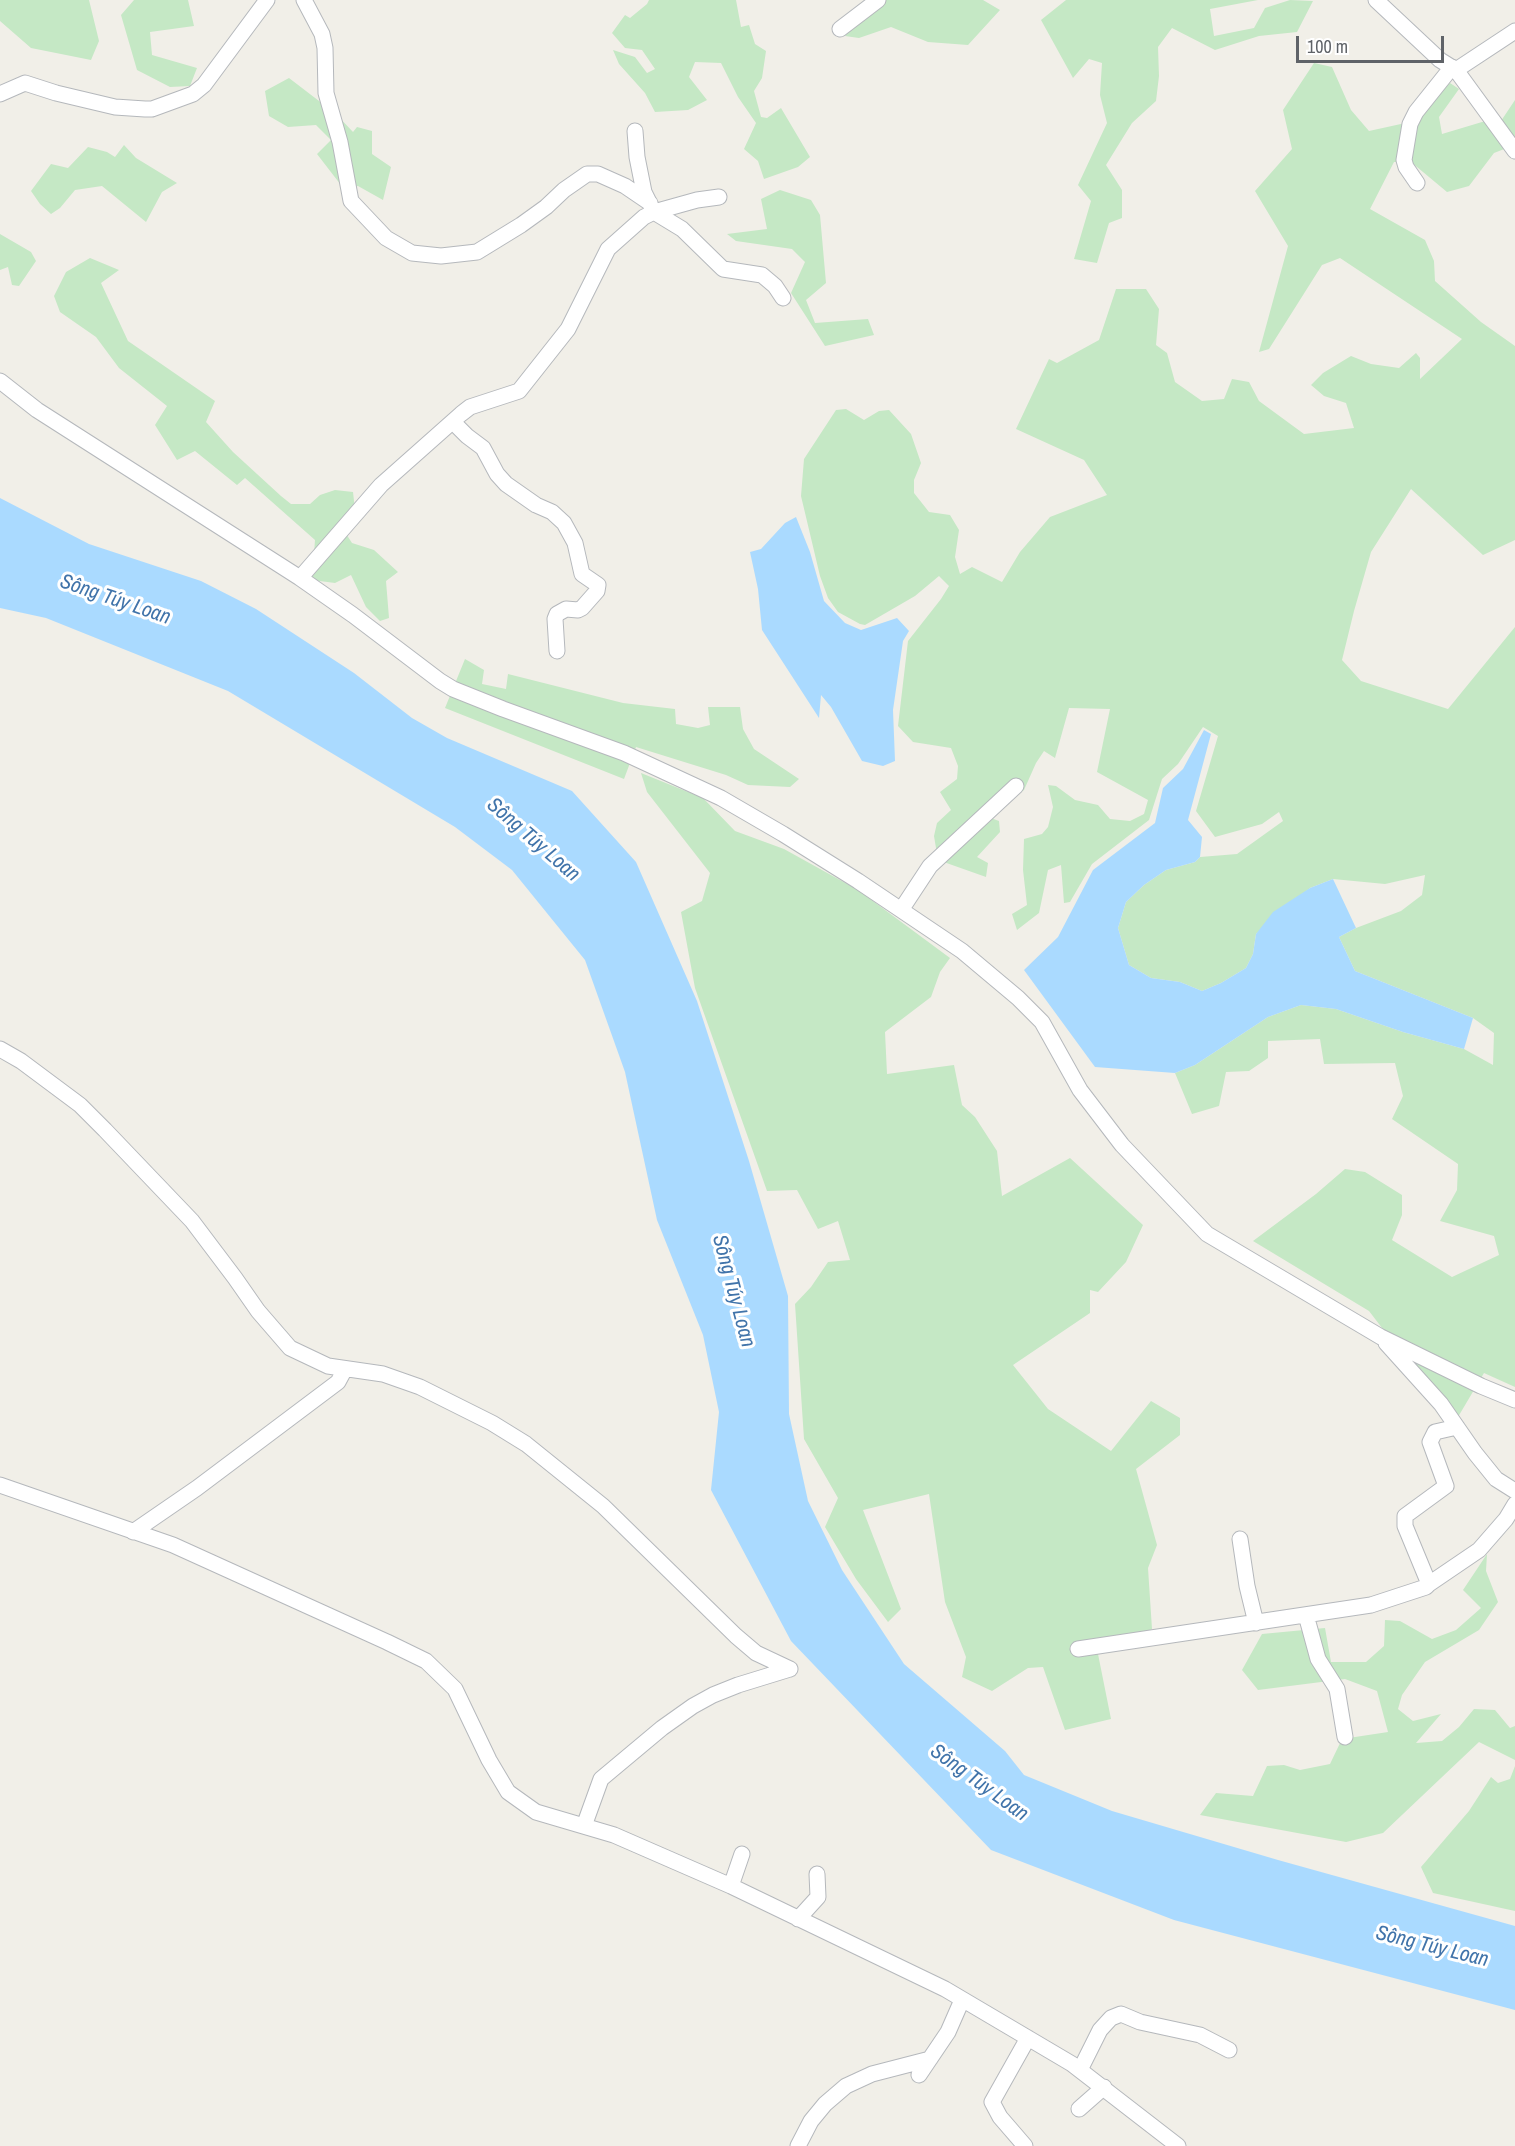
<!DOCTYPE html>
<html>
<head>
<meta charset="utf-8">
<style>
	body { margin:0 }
	#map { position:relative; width:1515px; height:2146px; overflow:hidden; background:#f1efe8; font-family:"Archivo Narrow",sans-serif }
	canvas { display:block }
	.scale { position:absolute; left:1296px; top:36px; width:148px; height:27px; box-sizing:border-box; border:3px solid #5f6368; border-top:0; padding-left:8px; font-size:18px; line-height:21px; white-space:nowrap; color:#5f6368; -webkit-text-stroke:4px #fff; paint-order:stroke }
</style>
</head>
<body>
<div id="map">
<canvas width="1515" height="2146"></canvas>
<div class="scale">100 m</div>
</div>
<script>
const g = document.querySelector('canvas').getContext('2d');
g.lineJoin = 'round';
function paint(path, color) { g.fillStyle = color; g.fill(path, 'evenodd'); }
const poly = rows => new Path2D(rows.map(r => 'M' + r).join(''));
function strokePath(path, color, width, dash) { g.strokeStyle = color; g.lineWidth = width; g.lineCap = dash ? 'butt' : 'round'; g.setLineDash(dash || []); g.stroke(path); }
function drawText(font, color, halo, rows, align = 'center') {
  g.font = font + ' "Archivo Narrow",sans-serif'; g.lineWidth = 6; g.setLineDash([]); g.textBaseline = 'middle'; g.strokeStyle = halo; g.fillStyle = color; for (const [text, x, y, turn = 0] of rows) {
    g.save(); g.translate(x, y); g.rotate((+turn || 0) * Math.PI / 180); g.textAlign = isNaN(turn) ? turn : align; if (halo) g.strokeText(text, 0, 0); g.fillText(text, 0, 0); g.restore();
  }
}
paint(poly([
	[0,0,89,0,99,41,91,60,31,48,0,21],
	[134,0,188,0,194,26,150,32,152,55,197,68,190,86,170,87,137,70,121,15],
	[649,0,736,0,741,27,749,25,755,44,766,51,762,78,754,91,761,117,767,118,781,108,810,157,798,167,764,179,758,161,744,149,756,123,738,97,721,63,695,62,689,77,707,100,688,110,655,112,645,93,619,64,613,50,635,57,647,73,655,69,642,50,625,48,612,33,625,15,630,18,647,4],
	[881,0,983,0,1000,10,968,45,928,42,891,27,859,38,845,36,869,7],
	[1066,0,1258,0,1210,9,1214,36,1254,28,1265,8,1290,0,1313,1,1297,32,1259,36,1215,50,1172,28,1158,47,1159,76,1156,101,1132,123,1106,165,1122,190,1122,218,1109,223,1097,263,1074,259,1091,201,1078,185,1107,123,1100,95,1102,63,1089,59,1073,78,1041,20],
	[1314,63,1332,67,1351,110,1369,131,1410,122,1450,83,1459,89,1439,117,1442,134,1482,122,1501,121,1515,100,1515,148,1512,146,1494,153,1469,186,1447,192,1411,162,1394,162,1370,209,1425,240,1434,261,1435,281,1481,322,1515,346,1515,540,1483,555,1411,489,1371,552,1354,611,1342,660,1361,681,1448,709,1515,627,1515,1387,1484,1373,1458,1417,1402,1354,1369,1311,1253,1241,1316,1194,1345,1169,1365,1172,1402,1195,1402,1215,1392,1240,1452,1277,1499,1255,1494,1236,1440,1221,1457,1190,1458,1164,1392,1119,1403,1096,1395,1063,1324,1064,1320,1039,1268,1041,1268,1058,1249,1071,1226,1072,1219,1106,1192,1114,1175,1073,1195,1065,1268,1017,1301,1005,1336,1009,1403,1032,1464,1049,1493,1065,1494,1033,1473,1018,1355,971,1339,937,1356,928,1401,911,1422,895,1425,875,1385,884,1333,879,1310,888,1256,934,1253,954,1246,968,1221,983,1202,991,1180,982,1151,978,1129,965,1118,928,1126,902,1144,885,1166,870,1195,862,1200,857,1237,854,1283,821,1279,812,1262,824,1215,837,1196,811,1218,736,1203,727,1178,764,1162,779,1149,820,1092,864,1070,902,1064,903,1061,865,1048,870,1039,913,1017,930,1012,914,1027,905,1023,870,1024,839,1042,834,1048,827,1053,807,1048,785,1056,786,1075,800,1098,805,1110,819,1130,821,1144,814,1148,800,1097,772,1110,709,1069,708,1055,758,1044,751,1036,763,1024,790,988,817,999,821,1000,832,977,857,988,863,986,877,938,860,934,836,937,823,951,810,940,792,957,779,958,766,951,748,913,742,898,726,908,641,941,599,949,586,939,576,915,596,865,625,860,624,838,612,828,598,820,576,801,496,804,459,836,410,846,409,864,420,879,411,889,410,911,434,921,463,914,480,914,493,929,512,950,515,959,530,955,557,960,574,972,567,1002,582,1020,552,1050,517,1107,495,1084,460,1016,429,1049,359,1057,363,1099,340,1116,289,1146,289,1159,309,1156,345,1167,353,1175,382,1202,401,1224,399,1232,379,1249,382,1259,401,1304,434,1354,428,1346,403,1324,396,1311,385,1323,373,1351,356,1371,364,1399,368,1416,353,1420,358,1420,379,1462,339,1340,258,1322,265,1269,349,1259,352,1288,246,1255,191,1292,149,1283,110],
	[289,78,336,114,353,132,357,127,372,131,372,154,391,167,383,200,358,186,344,189,317,154,331,140,316,125,288,127,269,116,265,91],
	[124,145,136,158,177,183,162,192,146,222,102,186,75,190,60,208,51,214,40,204,31,191,51,164,68,168,88,147,107,152,115,157],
	[780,190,811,200,820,215,826,283,806,300,815,323,868,319,874,335,825,346,791,293,805,262,792,249,736,241,727,234,767,229,761,199],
	[0,234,31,252,36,261,19,286,12,285,8,267,0,270],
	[90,258,119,270,101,283,128,341,215,401,206,422,233,452,281,496,291,504,310,504,320,495,335,490,353,492,355,510,341,526,352,543,374,550,398,572,386,581,389,618,380,621,366,607,351,575,335,583,312,580,315,540,245,478,237,485,195,451,177,460,155,425,167,406,119,368,96,337,60,312,54,296,66,272],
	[465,659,484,670,482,684,506,689,508,674,623,703,675,709,676,724,698,728,710,725,708,707,740,707,743,729,754,749,799,779,790,787,748,785,726,775,636,747,624,779,445,708],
	[641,773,703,798,735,831,784,849,858,890,950,958,940,972,931,997,885,1032,887,1074,954,1065,962,1105,975,1117,997,1151,1002,1196,1070,1158,1143,1225,1126,1262,1098,1292,1090,1290,1090,1313,1013,1365,1048,1409,1111,1451,1151,1401,1180,1418,1180,1435,1136,1469,1157,1545,1148,1568,1152,1629,1098,1654,1111,1719,1065,1730,1043,1667,1028,1668,992,1691,962,1677,966,1657,945,1602,929,1494,863,1510,901,1609,888,1622,856,1579,825,1527,838,1498,804,1439,795,1304,811,1287,828,1262,850,1260,838,1221,818,1229,797,1190,767,1191,695,988,681,912,702,901,710,873,647,792],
	[1487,1554,1486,1571,1498,1602,1479,1630,1425,1662,1402,1695,1398,1709,1413,1721,1441,1714,1416,1743,1442,1741,1459,1727,1474,1709,1495,1710,1510,1728,1515,1726,1515,1760,1479,1742,1383,1833,1346,1842,1200,1815,1216,1793,1253,1796,1267,1766,1284,1765,1300,1770,1330,1764,1342,1739,1388,1732,1377,1691,1345,1679,1258,1690,1242,1670,1262,1634,1325,1628,1331,1662,1366,1662,1384,1646,1385,1620,1400,1621,1432,1639,1456,1630,1481,1608,1463,1590],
	[1515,1766,1515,1911,1433,1893,1421,1867,1469,1811,1491,1777,1498,1783,1510,1779]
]), '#c5e8c5');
paint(poly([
	[0,498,89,544,201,581,256,609,354,673,412,718,447,738,572,791,636,862,697,1001,749,1161,788,1296,789,1414,808,1501,842,1570,904,1664,1005,1751,1024,1775,1112,1811,1278,1860,1515,1926,1515,2010,1174,1920,991,1850,791,1641,711,1490,719,1412,703,1335,657,1220,625,1072,585,960,512,870,455,827,228,691,46,618,0,608],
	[796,517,810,552,824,601,845,623,861,630,897,618,909,631,903,641,893,710,895,761,883,766,862,761,831,707,821,695,819,718,762,630,758,589,750,552,761,549,785,523],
	[1204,730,1211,734,1188,820,1202,837,1200,857,1195,862,1166,870,1144,885,1126,902,1118,928,1129,965,1151,978,1180,982,1202,991,1221,983,1246,968,1253,954,1256,934,1273,912,1310,888,1333,879,1356,928,1339,937,1355,971,1473,1018,1464,1049,1403,1032,1336,1009,1301,1005,1268,1017,1195,1065,1175,1073,1095,1067,1024,970,1058,937,1093,870,1155,823,1163,788,1183,769]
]), '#aadaff');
const minor = poly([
	[304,0,322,34,325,48,326,93,340,142,351,201,386,238,412,253,441,256,477,252,521,225,546,207,564,190,587,174,598,174,625,186,650,203],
	[1376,0,1440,60,1456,70,1515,31],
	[840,29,878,0],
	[1456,70,1515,151],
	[0,94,25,83,56,93,115,107,145,109,152,109,193,94,204,85,267,0],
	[635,131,637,157,644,192,654,212,682,229,723,269,762,275,775,286,783,298],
	[1417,183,1406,167,1404,160,1410,124,1416,112,1452,67],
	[0,381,37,410,300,578,353,615,440,681,453,689,503,709,624,753,721,798,783,834,858,881,962,951,1018,998,1042,1022,1080,1090,1122,1145,1207,1234,1381,1337,1481,1386,1515,1400],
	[453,422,467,436,483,448,497,474,506,484,536,505,552,512,564,523,575,543,582,574,598,585,597,591,582,608,578,610,566,609,557,614,555,619,557,651],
	[300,578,381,485,461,414,470,407,519,391,568,329,608,249,644,217,654,212,697,200,719,197],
	[901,910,930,866,1016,786],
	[0,1049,21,1061,80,1105,105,1130,192,1221,235,1278,258,1311,290,1348,328,1366,383,1374,420,1387,492,1423,526,1444,603,1506,736,1636,756,1653,790,1669],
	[1386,1343,1441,1404,1475,1453,1496,1479,1515,1491],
	[0,1485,173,1545,387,1642,426,1661,455,1689,489,1760,508,1792,536,1812,614,1835,731,1886,945,1989,1072,2064,1178,2146],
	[133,1532,197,1488,338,1382,345,1369],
	[1240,1539,1247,1586,1256,1623],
	[1429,1584,1479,1550,1506,1519,1515,1504],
	[1306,1615,1318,1659,1337,1689,1345,1737],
	[1078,1649,1371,1605,1426,1587,1429,1584,1405,1526,1405,1516,1446,1486,1430,1442,1435,1432,1457,1427],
	[584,1826,601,1779,662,1728,693,1706,713,1695,738,1685,790,1669],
	[731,1886,742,1854],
	[798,1919,818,1897,817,1874],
	[1080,2070,1100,2030,1111,2018,1121,2014,1140,2022,1200,2035,1229,2050],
	[919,2075,948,2032,962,2000],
	[1079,2109,1104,2087],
	[798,2146,811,2121,825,2104,846,2086,872,2074,930,2059],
	[1025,2146,1000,2117,992,2102,1028,2038]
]);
strokePath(minor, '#b5b8bc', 17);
strokePath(minor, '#fff', 15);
drawText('italic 21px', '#4174aa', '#fff', [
	["Sông Túy Loan",115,600,19],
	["Sông Túy Loan",533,840,41],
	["Sông Túy Loan",733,1291,75],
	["Sông Túy Loan",979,1783,36],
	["Sông Túy Loan",1432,1947,14]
]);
</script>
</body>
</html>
